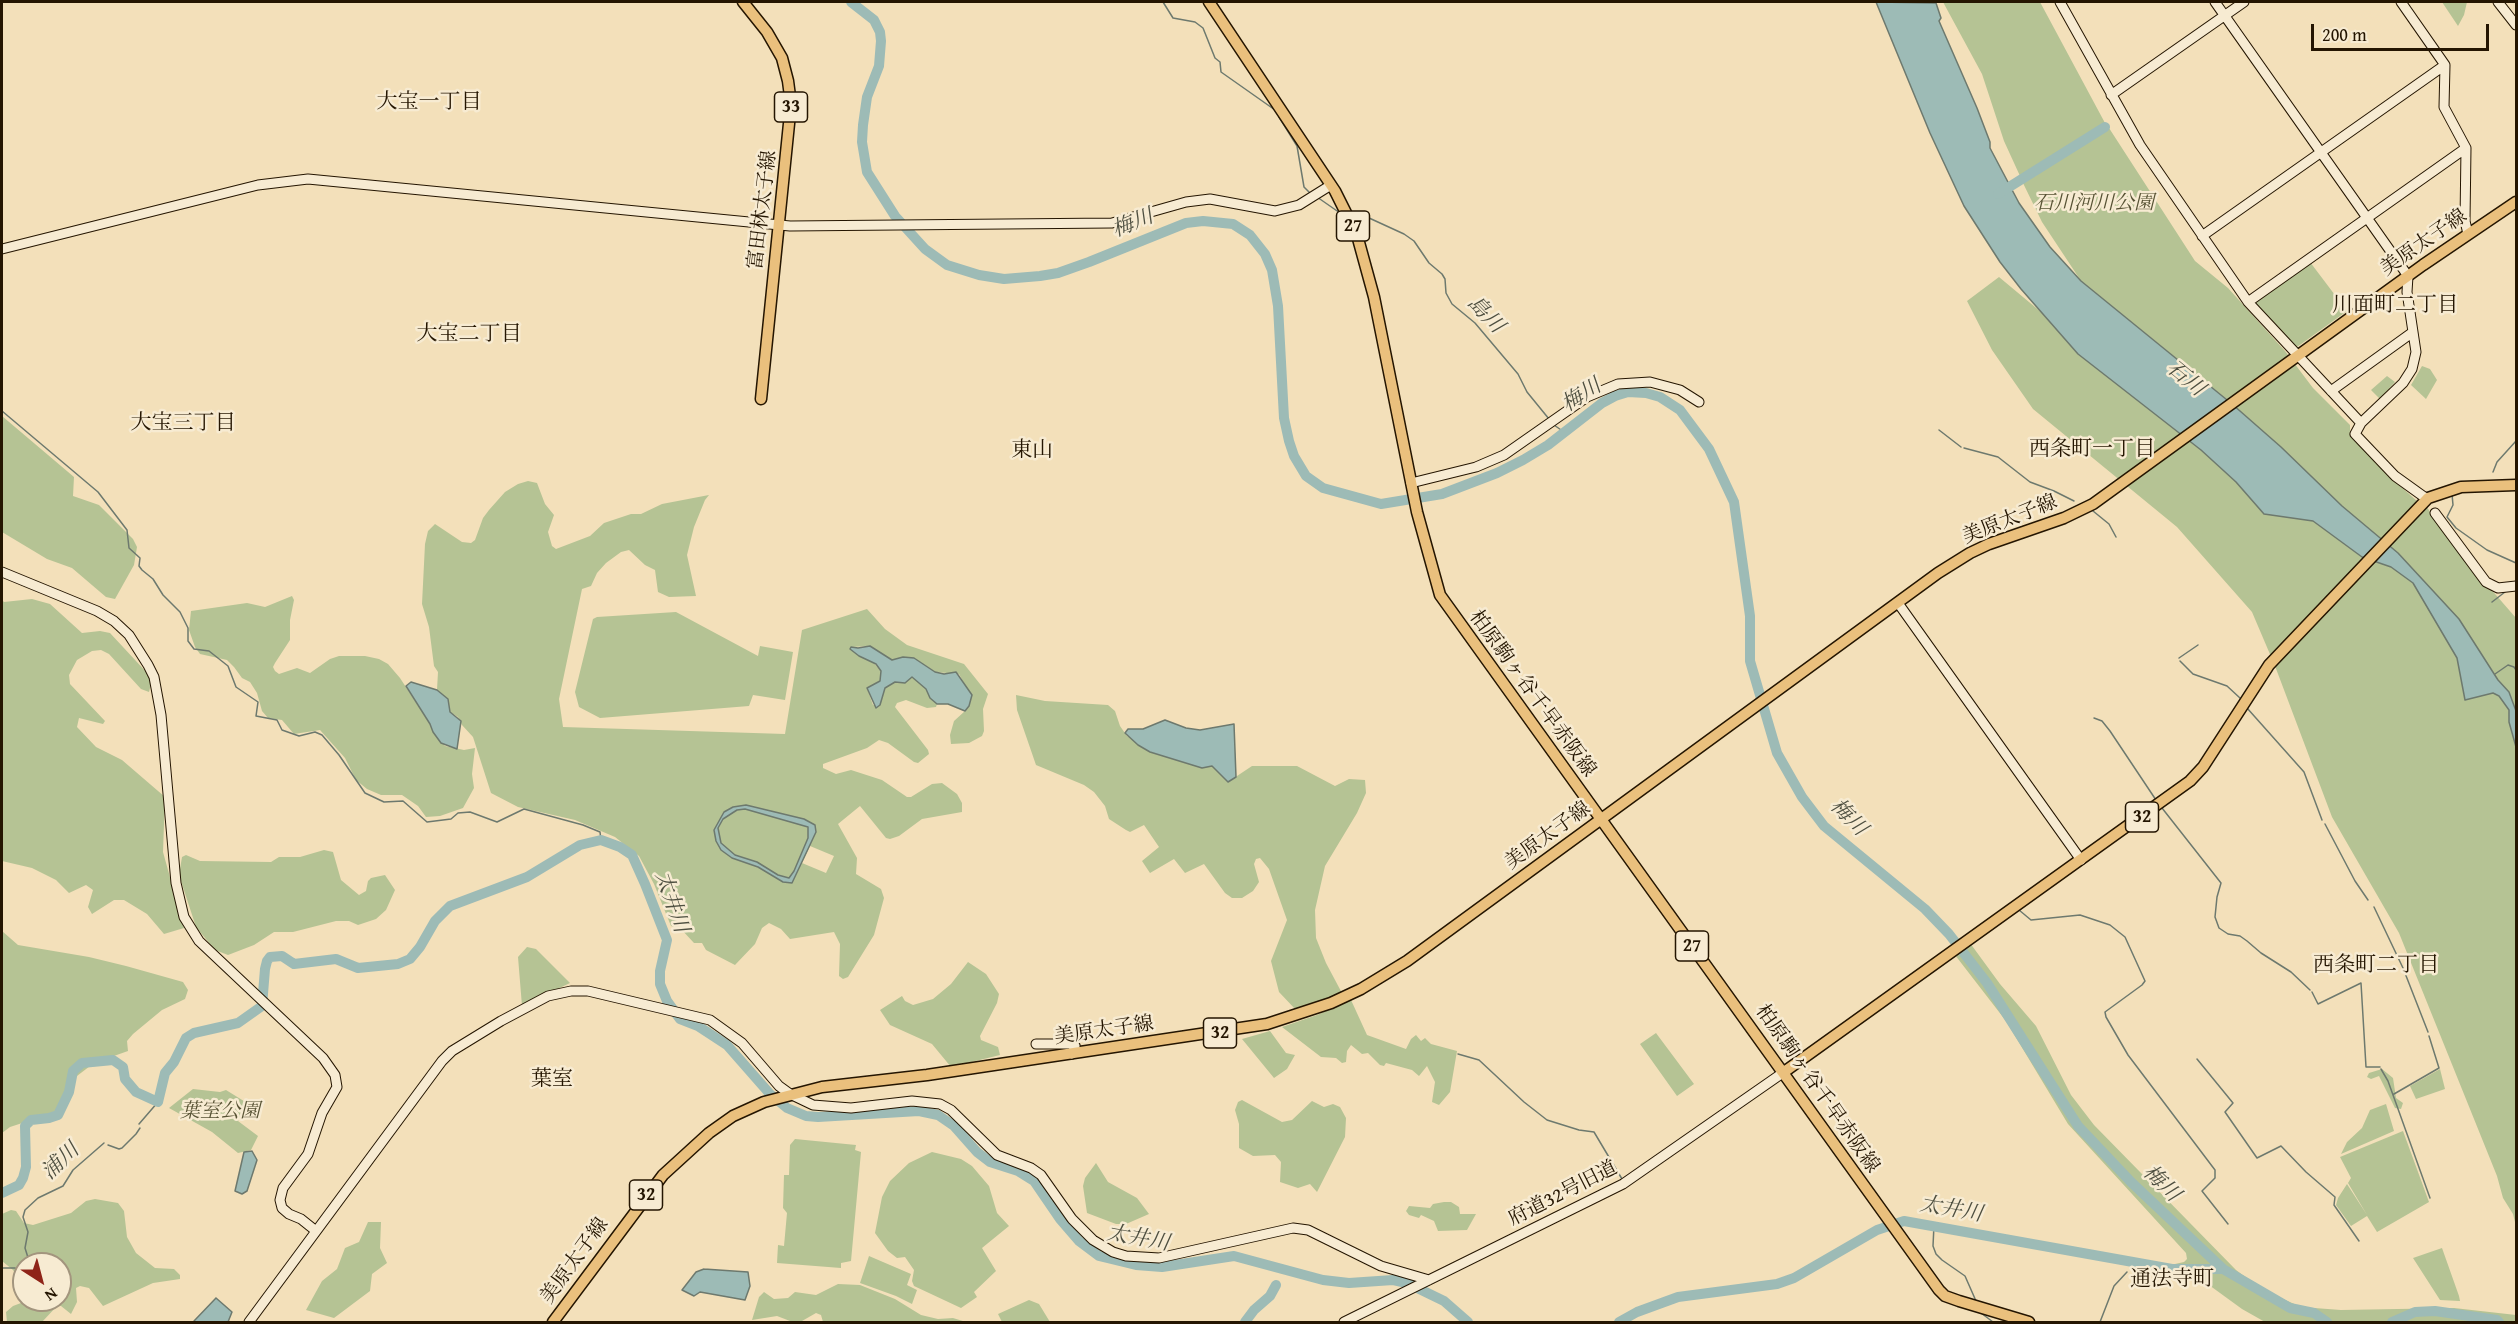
<!DOCTYPE html>
<html>
<head>
<meta charset="utf-8">
<style>
	body { margin:0 }
	#map { position:relative; width:2518px; height:1324px; overflow:hidden; background:#f3e0ba; font-family:"Gentium Book Plus",serif }
	canvas { display:block }
	.frame { position:absolute; inset:0; border:3px solid #241501; pointer-events:none }
	.north { position:absolute; left:12px; top:1252px; width:60px; height:60px; box-sizing:border-box; background:#f7ebd2; border:2px solid #a3957e; border-radius:50%; rotate:144deg; font-size:16px; font-weight:700; line-height:24px; text-align:center; color:#241501 }
	.north::after { content:''; display:block; margin:auto; width:21px; height:27px; background:#8f2418; clip-path:polygon(50% 0,100% 100%,50% 72%,0 100%) }
	.scale { position:absolute; left:2311px; top:24px; width:178px; height:27px; box-sizing:border-box; border:3px solid #241501; border-top:0; padding-left:8px; font-size:18px; line-height:21px; white-space:nowrap; color:#241501; -webkit-text-stroke:4px #f7ebd2; paint-order:stroke }
</style>
</head>
<body>
<div id="map">
<canvas width="2518" height="1324"></canvas>
<div class="frame"></div>
<div class="north">N</div>
<div class="scale">200 m</div>
</div>
<script>
const g = document.querySelector('canvas').getContext('2d');
g.lineJoin = 'round';
function paint(path, color) { g.fillStyle = color; g.fill(path, 'evenodd'); }
const poly = rows => new Path2D(rows.map(r => 'M' + r).join(''));
function strokePath(path, color, width, dash) { g.strokeStyle = color; g.lineWidth = width; g.lineCap = dash ? 'butt' : 'round'; g.setLineDash(dash || []); g.stroke(path); }
function drawText(font, color, halo, rows, align = 'center') {
  g.font = font + ' "Gentium Book Plus","Noto Serif JP",serif'; g.lineWidth = 5; g.setLineDash([]); g.textBaseline = 'middle'; g.strokeStyle = halo; g.fillStyle = color; for (const [text, x, y, turn = 0] of rows) {
    g.save(); g.translate(x, y); g.rotate((+turn || 0) * Math.PI / 180); g.textAlign = isNaN(turn) ? turn : align; if (halo) g.strokeText(text, 0, 0); g.fillText(text, 0, 0); g.restore();
  }
}
paint(poly([
	[1943,2,2040,2,2105,123,2020,176,2004,141,1982,74],
	[2442,2,2467,2,2464,15,2458,26],
	[2109,128,2195,261,2228,288,2285,351,2313,388,2350,425,2350,436,2389,476,2417,501,2426,506,2462,556,2516,618,2516,1226,2513,1214,2503,1198,2497,1176,2399,933,2332,817,2275,666,2252,612,2177,527,2033,409,1992,350,1967,301,1999,277,2041,312,2078,354,2201,450,2236,482,2264,513,2313,521,2362,557,2379,537,2342,506,2281,447,2232,404,2081,281,2042,222,2022,181],
	[2310,262,2347,311,2297,347,2294,346,2254,304,2255,301],
	[2422,366,2430,369,2437,380,2426,399,2411,385],
	[2387,376,2395,382,2380,399,2371,390],
	[2,416,74,477,73,496,99,505,133,539,137,547,134,565,115,599,106,597,72,568,47,559,2,532],
	[528,481,537,483,545,504,554,515,548,532,552,546,556,549,590,536,604,523,631,514,641,514,662,504,709,495,705,500,694,527,687,555,696,596,669,597,658,592,655,570,645,565,629,550,621,552,606,563,597,573,591,586,582,589,559,699,563,727,785,734,802,630,867,609,885,629,907,645,964,664,988,694,983,709,984,731,982,736,969,743,951,744,950,735,954,721,965,711,965,685,959,674,935,672,914,658,892,660,870,646,851,647,859,656,872,661,881,671,882,677,880,681,867,688,873,705,880,705,885,688,895,682,905,683,910,677,912,677,926,689,930,698,937,704,936,707,927,708,906,700,897,703,895,707,928,750,929,754,918,763,914,762,888,743,879,740,867,748,823,764,823,768,836,774,851,770,882,780,907,797,911,797,932,784,942,783,957,794,962,803,962,812,922,819,899,836,890,839,886,838,860,806,838,824,857,858,856,874,881,889,884,898,874,935,848,977,843,979,839,976,840,944,834,932,790,939,781,929,769,923,762,928,755,944,735,965,706,950,702,943,694,943,681,929,671,926,654,884,639,856,615,837,575,820,518,807,491,793,473,737,462,725,458,717,450,712,448,699,437,690,438,672,434,666,429,627,422,604,425,544,428,531,435,524,462,542,471,543,475,540,483,518,489,510,505,492,518,484],
	[810,846,834,856,826,873,802,863],
	[292,596,294,600,290,620,290,640,275,663,273,667,275,671,279,674,297,668,310,673,330,659,339,656,365,656,379,659,388,664,400,678,430,724,433,732,445,746,464,750,475,748,472,774,474,788,463,808,440,816,426,817,418,806,402,795,381,795,367,789,356,780,345,758,320,730,294,734,282,720,268,718,262,711,257,693,250,682,242,678,234,667,227,660,200,654,195,647,189,630,191,611,247,603,265,607],
	[32,599,50,604,82,633,100,631,110,633,149,675,151,684,149,692,141,689,109,654,101,650,92,651,77,660,69,675,70,684,105,721,103,724,79,718,77,727,96,747,122,760,165,797,163,852,184,928,164,934,147,914,124,900,114,900,92,914,88,907,93,890,86,885,69,893,56,880,32,868,2,861,2,600,4,602],
	[676,612,758,656,760,646,793,652,785,700,753,695,749,706,600,718,579,707,575,692,593,619,597,617],
	[1016,695,1045,701,1108,705,1115,711,1120,726,1127,736,1202,768,1212,766,1228,782,1252,766,1297,766,1335,786,1349,779,1365,780,1366,793,1357,813,1325,866,1315,910,1316,938,1326,963,1343,995,1296,1010,1279,992,1271,961,1287,920,1269,869,1260,858,1256,859,1254,864,1259,882,1253,891,1242,898,1232,898,1225,893,1204,864,1185,873,1174,859,1150,873,1142,861,1159,847,1144,825,1130,832,1126,830,1109,819,1105,806,1094,792,1084,785,1036,765,1017,710],
	[324,850,333,852,341,880,359,895,366,891,368,881,371,878,385,875,395,890,386,910,376,919,358,925,349,921,336,921,293,932,274,932,254,945,228,955,215,950,196,927,179,875,182,857,186,855,200,861,271,862,279,857,300,857],
	[2,931,18,945,89,957,126,966,183,982,188,990,185,999,162,1010,133,1034,127,1041,128,1051,94,1063,73,1079,70,1094,62,1110,10,1127,2,1133],
	[1970,943,2000,984,2036,1026,2071,1095,2094,1125,2236,1270,2263,1290,2301,1307,2341,1310,2454,1308,2516,1315,2516,1322,2265,1322,2242,1309,2209,1285,2178,1273,2175,1264,2184,1262,2187,1259,2186,1253,2068,1124,2006,1021,1955,955],
	[527,947,536,949,570,983,522,1006,518,957],
	[968,962,986,974,999,994,997,1003,980,1036,981,1040,998,1047,1000,1055,951,1067,932,1044,890,1025,880,1010,902,996,905,1001,913,1005,933,999,951,984],
	[1351,1000,1367,1035,1406,1049,1411,1039,1416,1035,1421,1041,1425,1038,1431,1044,1457,1051,1450,1092,1439,1105,1432,1102,1435,1082,1427,1066,1419,1076,1412,1070,1386,1063,1384,1066,1380,1065,1368,1053,1362,1054,1351,1045,1347,1051,1346,1062,1342,1063,1336,1058,1321,1057,1282,1027,1317,1015],
	[1270,1031,1286,1053,1295,1055,1287,1069,1274,1078,1242,1039],
	[1656,1033,1694,1084,1677,1096,1640,1044],
	[2382,1069,2393,1078,2396,1098,2403,1103,2401,1109,2395,1108,2379,1076,2371,1079,2367,1077,2369,1073],
	[2440,1069,2445,1089,2416,1099,2410,1086],
	[193,1089,220,1092,226,1090,247,1103,238,1121,258,1136,251,1150,238,1153,212,1132,169,1108],
	[1242,1100,1282,1122,1292,1120,1312,1101,1324,1107,1333,1104,1340,1107,1346,1118,1345,1137,1317,1192,1310,1184,1298,1188,1280,1182,1281,1162,1275,1155,1253,1156,1239,1148,1239,1124,1235,1110,1238,1102],
	[2386,1104,2394,1131,2341,1154,2347,1142,2362,1128,2370,1110],
	[2403,1131,2429,1202,2377,1232,2367,1216,2351,1226,2336,1205,2338,1198,2347,1184,2367,1215,2348,1183,2351,1178,2340,1157],
	[795,1139,856,1145,855,1150,861,1152,851,1261,841,1263,841,1268,777,1263,778,1245,784,1246,787,1213,783,1208,784,1175,789,1175,790,1145],
	[932,1152,961,1159,972,1166,989,1186,997,1213,1009,1226,982,1248,996,1271,974,1292,977,1297,961,1308,914,1286,912,1281,914,1270,905,1257,897,1258,888,1251,875,1233,882,1197,890,1181,909,1163],
	[1096,1163,1108,1182,1137,1198,1149,1214,1126,1224,1116,1224,1087,1213,1083,1186,1085,1178],
	[95,1199,118,1203,124,1211,127,1237,136,1253,155,1268,174,1269,180,1275,180,1279,153,1283,103,1306,89,1288,80,1286,76,1288,77,1302,71,1314,61,1306,57,1306,42,1322,7,1322,6,1312,13,1306,29,1300,60,1300,60,1264,24,1264,23,1285,13,1270,2,1261,2,1214,11,1210,16,1211,24,1223,33,1225,71,1213,86,1201],
	[1444,1202,1451,1202,1459,1207,1460,1214,1476,1214,1467,1230,1438,1231,1434,1221,1421,1215,1419,1218,1409,1215,1406,1211,1409,1206,1430,1208,1433,1204],
	[368,1222,381,1222,380,1248,387,1263,372,1274,370,1291,334,1318,306,1310,322,1281,337,1269,345,1248,359,1242],
	[2442,1248,2459,1296,2460,1301,2440,1300,2413,1258],
	[869,1256,911,1274,907,1285,917,1290,912,1304,896,1296,860,1283],
	[838,1284,860,1285,895,1299,921,1315,938,1319,953,1318,966,1322,823,1322,821,1315,816,1313,802,1321,790,1321,777,1316,752,1320,759,1297,764,1292,774,1299,788,1298,795,1292,816,1295],
	[1029,1300,1039,1304,1050,1322,1002,1322,998,1314]
]), '#b5c394');
const water = poly([
	[1876,2,1936,3,1941,18,1939,21,1977,108,1990,142,1990,148,2019,203,2050,247,2081,281,2232,404,2281,447,2342,506,2398,553,2459,619,2498,680,2509,692,2516,711,2516,747,2509,722,2509,710,2499,696,2493,693,2465,700,2457,658,2413,583,2391,567,2362,557,2313,521,2264,514,2236,482,2201,450,2078,354,2021,289,2000,262,1964,206,1930,133,1876,2],
	[870,646,892,660,903,657,914,658,935,672,944,674,956,672,972,695,969,706,965,711,948,704,937,704,930,698,926,689,912,677,905,683,895,682,885,688,880,705,876,708,867,688,880,681,881,671,876,664,859,656,850,649,851,647,858,648,870,646],
	[411,682,437,690,448,699,450,712,461,721,457,749,441,743,433,732,430,724,406,686,411,682],
	[1165,720,1186,728,1200,730,1234,724,1236,777,1228,782,1212,766,1202,768,1150,752,1138,745,1125,733,1128,729,1143,729,1165,720],
	[746,805,804,819,815,825,816,832,792,883,783,882,758,867,732,858,721,850,716,841,714,830,724,812,733,807,746,805],
	[745,809,808,827,808,838,794,871,789,878,778,875,757,862,735,855,721,843,718,828,723,819,737,810,745,809],
	[252,1151,257,1160,247,1191,242,1194,235,1191,244,1152,252,1151],
	[704,1269,748,1272,750,1286,745,1300,700,1292,694,1296,682,1290,696,1272,704,1269],
	[216,1298,232,1312,228,1322,195,1322,194,1321,216,1298]
]);
paint(water, '#9dbbb6');
strokePath(water, '#6d796e', 1.5);
strokePath(poly([
	[1163,2,1173,18,1195,22,1203,28,1215,58,1220,62,1221,72,1275,110],
	[1279,117,1297,146,1304,187,1310,193],
	[1317,197,1340,213],
	[1351,213,1356,212,1404,234,1414,241,1429,263,1442,274,1445,279,1446,293,1452,304,1475,323,1518,374,1527,392,1549,419],
	[2,411,98,492,127,530,129,548,140,558,139,566,142,570,153,579,163,595,180,612,188,628,188,641,194,649,209,651,228,666,236,687,258,702,256,716,277,720,282,730,299,736,315,732,322,735,339,755,365,793,384,802,403,801,427,822,451,819,458,813,470,812,497,822,524,809,583,825,600,832,601,840],
	[1554,425,1564,432],
	[1939,430,1961,447],
	[1964,448,1998,457,2030,482,2054,491,2074,501],
	[2493,472,2497,462,2516,441],
	[2452,494,2453,505,2447,517,2456,528,2487,550,2516,563],
	[2093,511,2109,524,2116,537],
	[2492,602,2505,592],
	[2179,658,2198,645],
	[2180,661,2193,674,2227,686,2240,698],
	[2495,674,2508,665,2514,667,2516,670],
	[2247,708,2304,772,2322,820],
	[2094,718,2102,721,2110,731,2156,800],
	[2162,808,2221,883,2217,897,2215,917,2219,928,2228,934,2240,936,2247,941,2261,953,2291,972,2310,990],
	[2325,824,2355,881,2368,900],
	[2374,907,2403,968,2428,1032],
	[2019,910,2031,920,2080,915,2110,925,2125,937,2145,981,2142,985,2105,1012,2106,1017,2128,1055,2215,1170,2215,1178,2202,1191,2228,1224],
	[2312,992,2318,1004,2361,983,2366,1067,2380,1067],
	[1458,1054,1479,1060,1524,1102,1547,1120,1579,1130,1594,1132,1622,1179],
	[2197,1059,2233,1103,2225,1112,2257,1158,2281,1146,2306,1172,2335,1197,2334,1205,2359,1241],
	[2381,1069,2388,1081,2430,1198],
	[2394,1094,2439,1068,2429,1036],
	[139,1124,158,1102],
	[108,1145,119,1149,122,1148,136,1134,140,1128],
	[1934,1225,1933,1246,1936,1254,1942,1260,1965,1276,1976,1301],
	[30,1264,25,1248,28,1232,23,1217,25,1210,38,1198,63,1186,73,1170,104,1143],
	[2131,1264,2133,1261],
	[2,1268,15,1268,24,1274],
	[1981,1313,1993,1322],
	[2100,1322,2114,1286,2127,1272]
]), '#6d796e', 1.5);
strokePath(poly([
	[851,2,874,20,880,32,881,41,879,66,867,97,863,125,862,142,867,172,895,216,925,249,947,265,979,275,1004,279,1040,276,1058,273,1089,262,1186,223,1203,221,1233,224,1250,235,1265,254,1272,270,1278,306,1284,418,1289,441,1294,456,1306,476,1323,488,1381,504,1442,494,1497,473,1523,460,1548,445,1602,403,1615,396,1628,392,1646,393,1660,397,1680,410,1709,449,1734,502,1750,616,1750,661,1777,753,1802,797,1824,826,1925,909,1949,934,1987,983,2078,1126,2131,1182,2223,1269,2290,1308,2314,1313,2327,1322],
	[1998,194,2105,127],
	[2,1193,19,1185,23,1178,26,1167,25,1126,31,1120,49,1118,58,1115,69,1092,73,1071,82,1063,113,1060,123,1067,125,1079,136,1092,158,1102,165,1073,174,1062,186,1038,194,1033,238,1023,262,1006,265,969,267,961,270,957,282,956,294,964,336,959,358,968,398,964,410,959,420,947,435,921,450,906,527,877,580,845,601,840,620,847,632,855,645,884,667,940,660,971,660,984,667,1001,680,1019,698,1026,727,1045,770,1094,787,1108,806,1116,818,1117,919,1111,938,1115,954,1126,977,1152,990,1162,1018,1171,1034,1181,1060,1219,1079,1241,1099,1256,1136,1265,1162,1267,1234,1256,1323,1280,1349,1283,1393,1280,1407,1283,1444,1301,1468,1322],
	[1245,1322,1254,1310,1270,1296,1276,1285],
	[1619,1322,1637,1312,1678,1297,1777,1284,1794,1278,1877,1230,1904,1221,2172,1269,2223,1269],
	[2392,1322,2415,1312,2435,1311,2497,1320,2499,1322]
]), '#9dbbb6', 10);
const secondary = poly([
	[2060,2,2140,145,2248,302,2361,423],
	[2215,2,2408,276,2407,292,2416,352,2412,369,2403,383,2361,423,2355,434,2395,476,2427,499],
	[2401,2,2445,65,2444,107,2466,148,2465,221,2468,234],
	[2498,2,2516,25],
	[2111,95,2244,2],
	[2202,236,2445,65],
	[2,249,258,185,308,179,790,226,1112,223,1186,202,1210,199,1275,211,1299,205,1331,185],
	[2248,302,2466,148],
	[2331,391,2413,332],
	[1411,483,1476,467,1504,455,1587,397,1618,384,1650,382,1680,390,1699,402],
	[2435,513,2486,582,2498,588,2516,586],
	[2,572,97,611,114,621,129,635,148,665,154,677,161,715,176,883,184,917,199,941,323,1058,335,1075,337,1087,322,1113,308,1154,283,1188,280,1200,282,1208,289,1214,301,1219,316,1231],
	[1898,603,2081,860],
	[1036,1044,1071,1044,1075,1046,1072,1054],
	[249,1322,442,1061,452,1051,501,1021,548,996,571,991,588,991,710,1020,742,1043,779,1086,790,1094,813,1105,851,1108,912,1101,940,1104,951,1110,997,1155,1031,1168,1041,1175,1072,1219,1093,1240,1113,1252,1126,1256,1159,1258,1293,1228,1308,1230,1381,1266,1429,1280],
	[1344,1322,1623,1184,1784,1072]
]);
const primary = poly([
	[743,2,767,32,782,58,788,81,791,104,761,399],
	[1209,2,1335,191,1357,235,1374,297,1417,512,1440,595,1939,1290,1945,1296,1959,1301,2029,1322],
	[1784,1072,2190,781,2203,767,2269,665,2428,498,2461,487,2516,485],
	[553,1322,663,1175,709,1133,733,1116,764,1102,822,1087,927,1075,1267,1024,1331,1003,1361,989,1407,961,1938,573,1970,553,1989,544,2064,518,2093,504,2423,265,2516,202]
]);
strokePath(secondary, '#241501', 11);
strokePath(primary, '#241501', 13);
strokePath(secondary, '#f7ebd2', 9);
strokePath(primary, '#eac07d', 10);
for (const [x, y, w] of [
	[791,107,33],
	[1353,226,33],
	[2142,817,33],
	[1692,946,33],
	[1220,1033,33],
	[646,1195,33]
]) { const box = new Path2D(); box.roundRect(x - w / 2, y - 15, w, 30, 4.5); g.fillStyle = '#f7ebd2'; g.fill(box); strokePath(box, '#241501', 1.5); }
drawText('bold 18px', '#241501', null, [
	["33",791,107],
	["27",1353,226],
	["32",2142,817],
	["27",1692,946],
	["32",1220,1033],
	["32",646,1195]
]);
drawText('italic 20px', '#575234', '#f7ebd2', [
	["石川河川公園",2094,204],
	["葉室公園",220,1112]
]);
drawText('20px', '#241501', '#f7ebd2', [
	["富田林太子線",763,210,-83],
	["美原太子線",2424,243,-35],
	["美原太子線",2010,520,-22],
	["柏原駒ヶ谷千早赤阪線",1532,694,54],
	["美原太子線",1548,836,-36],
	["美原太子線",1104,1031,-8],
	["柏原駒ヶ谷千早赤阪線",1817,1089,55],
	["府道32号旧道",1563,1194,-27],
	["美原太子線",575,1261,-54]
]);
drawText('21px', '#241501', '#f7ebd2', [
	["大宝一丁目",429,103],
	["川面町二丁目",2395,306],
	["大宝二丁目",469,335],
	["大宝三丁目",183,424],
	["西条町一丁目",2092,450],
	["東山",1032,451],
	["西条町二丁目",2376,966],
	["葉室",552,1080],
	["通法寺町",2172,1280]
]);
drawText('italic 21px', '#4e4f40', '#f7ebd2', [
	["梅川",1133,224,-22],
	["島川",1485,315,46],
	["石川",2185,379,40],
	["梅川",1582,396,-33],
	["梅川",1848,818,45],
	["太井川",671,902,71],
	["浦川",61,1162,-44],
	["梅川",2161,1184,44],
	["太井川",1951,1210,10],
	["太井川",1138,1239,10]
]);
</script>
</body>
</html>
